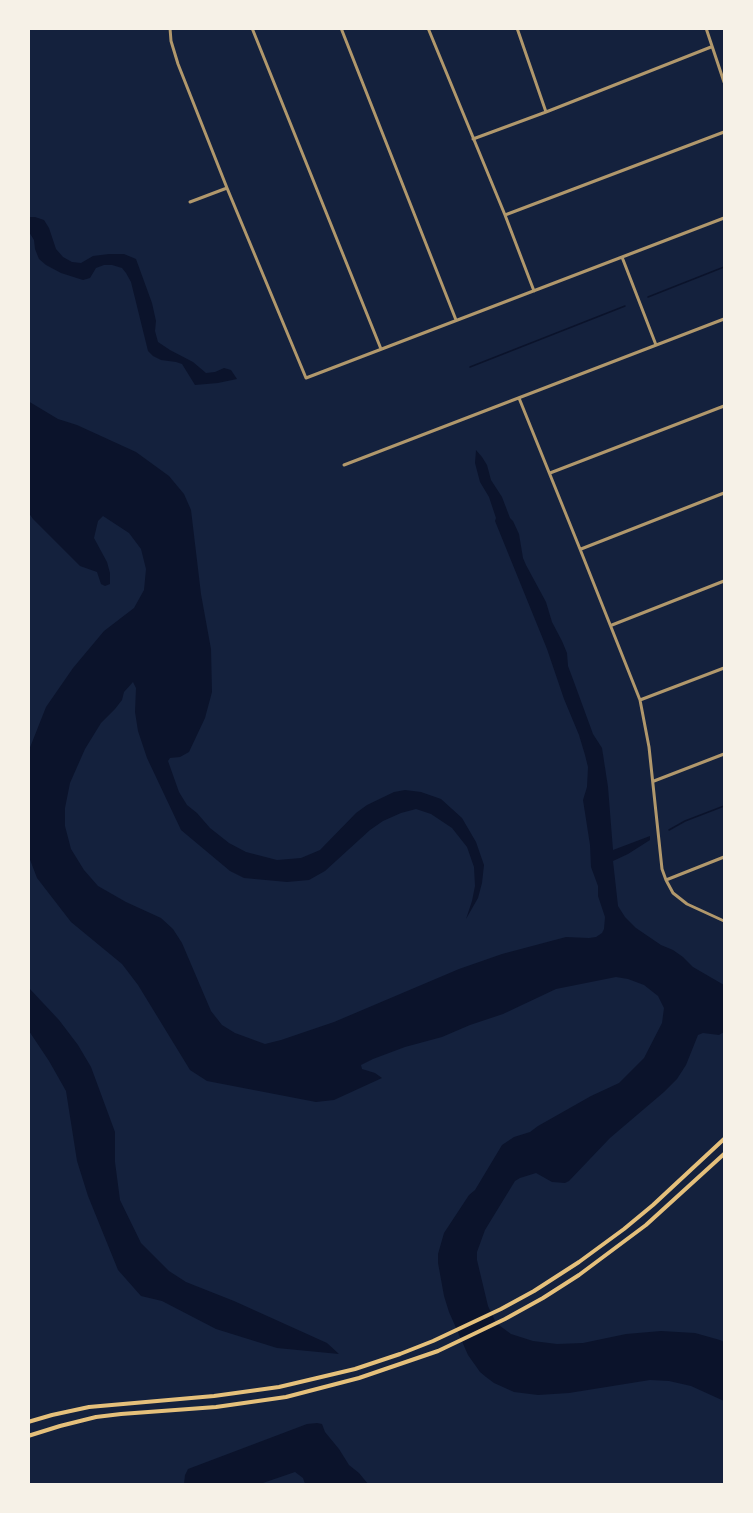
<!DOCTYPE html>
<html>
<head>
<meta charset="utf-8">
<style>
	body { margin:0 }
	#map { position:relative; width:753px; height:1513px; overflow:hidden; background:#14213d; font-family:"Noto Sans",sans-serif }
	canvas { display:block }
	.frame { position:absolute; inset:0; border:30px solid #f6f1e7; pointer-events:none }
</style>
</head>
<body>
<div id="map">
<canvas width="753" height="1513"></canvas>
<div class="frame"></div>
</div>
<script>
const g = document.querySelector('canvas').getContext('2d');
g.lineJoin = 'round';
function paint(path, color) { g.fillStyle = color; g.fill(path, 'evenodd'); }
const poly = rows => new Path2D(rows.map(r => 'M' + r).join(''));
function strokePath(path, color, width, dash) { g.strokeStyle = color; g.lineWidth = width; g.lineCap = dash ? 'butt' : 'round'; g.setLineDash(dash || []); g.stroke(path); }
paint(poly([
	[28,217,35,217,44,220,49,228,56,249,63,257,72,262,81,263,93,256,109,254,124,254,136,259,152,303,156,321,155,331,158,342,170,350,193,362,206,373,215,372,224,368,231,370,237,379,218,383,195,385,182,364,176,362,161,360,153,356,148,351,131,282,126,273,122,268,112,265,104,265,96,268,90,278,83,280,61,273,46,265,39,259,35,249,34,240,29,232],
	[28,401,58,419,77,425,136,452,169,476,184,494,191,510,201,594,211,649,212,692,205,718,189,752,180,757,170,758,168,761,179,792,187,805,197,813,210,828,229,843,246,852,277,860,301,858,320,850,356,813,367,805,394,792,405,790,421,792,441,799,462,818,476,842,484,865,482,883,478,898,466,919,472,901,475,886,474,867,467,847,452,828,431,814,416,809,401,813,383,821,370,830,325,871,309,880,287,882,244,878,230,871,181,830,147,758,138,731,135,712,136,688,133,682,124,692,122,700,115,709,101,723,85,749,70,783,65,808,65,826,71,849,84,870,98,886,126,902,161,918,173,929,182,943,211,1011,222,1025,235,1033,265,1044,281,1040,334,1022,459,969,502,954,566,937,589,938,596,937,602,933,604,929,605,917,598,896,598,886,591,867,590,845,583,800,587,787,588,767,585,755,579,735,564,699,547,649,495,521,496,518,489,497,480,482,475,463,476,450,482,457,487,465,491,480,502,497,510,518,513,521,519,534,523,558,526,565,546,602,552,622,562,641,567,653,568,666,574,682,593,734,602,748,608,787,613,850,650,836,650,840,628,854,613,861,618,906,625,917,636,928,661,945,673,950,683,957,693,967,724,985,724,1032,719,1035,703,1033,698,1035,686,1065,677,1079,664,1092,610,1138,569,1181,565,1183,552,1182,536,1173,520,1178,515,1181,485,1230,477,1252,477,1260,488,1306,496,1323,511,1334,533,1341,557,1344,583,1343,626,1334,661,1331,695,1333,720,1340,724,1342,724,1401,691,1386,669,1381,650,1380,569,1393,538,1395,514,1392,494,1383,486,1377,480,1372,468,1355,449,1312,444,1296,438,1263,438,1254,444,1233,469,1195,475,1190,502,1145,514,1137,530,1132,538,1126,591,1096,619,1083,644,1058,662,1023,664,1008,658,996,644,985,628,979,616,977,556,989,503,1014,470,1025,442,1037,405,1047,373,1059,361,1065,362,1069,375,1073,382,1078,334,1100,316,1102,207,1081,190,1070,138,985,122,964,71,922,37,878,29,857,29,750,46,707,73,668,104,631,134,608,144,590,146,569,141,549,129,533,103,516,98,521,94,538,107,562,110,573,110,584,105,586,101,584,97,572,80,566,33,519,28,512],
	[29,988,59,1020,78,1045,91,1067,115,1132,115,1162,120,1200,141,1243,169,1271,186,1282,234,1301,327,1343,339,1354,277,1348,216,1329,162,1301,141,1296,118,1270,88,1196,77,1161,66,1091,49,1061,29,1031],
	[317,1423,322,1424,325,1432,339,1449,349,1465,359,1473,368,1484,305,1484,303,1478,295,1472,260,1484,228,1483,184,1484,185,1475,188,1469,307,1424]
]), '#0b132b');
strokePath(poly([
	[648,297,724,267],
	[470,367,625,306],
	[669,830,685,821,724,806]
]), '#0b132b', 1.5);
strokePath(poly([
	[170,28,171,41,178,64,227,188,306,378,724,218],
	[252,28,381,349],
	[341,28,456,320],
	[428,28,505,215,534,291],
	[517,28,546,112],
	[706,28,724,82],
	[473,139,546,112,711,47],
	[190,202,227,188],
	[505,215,724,132],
	[622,257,656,345],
	[519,398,580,549,640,700,649,747,662,869,666,880,673,893,687,904,724,921],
	[344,465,724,319],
	[550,473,724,406],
	[581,549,724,493],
	[612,625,724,581],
	[640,700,724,668],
	[654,781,724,754],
	[666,880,724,857]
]), '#b1986c', 3);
strokePath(poly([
	[28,1422,52,1415,89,1407,214,1396,279,1387,355,1369,400,1354,433,1341,501,1309,534,1291,579,1262,624,1229,653,1205,724,1139],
	[28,1436,60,1426,96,1417,121,1414,216,1407,286,1397,359,1378,438,1351,505,1319,543,1298,579,1275,646,1225,724,1154]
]), '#e5c07b', 4);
</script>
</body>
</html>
